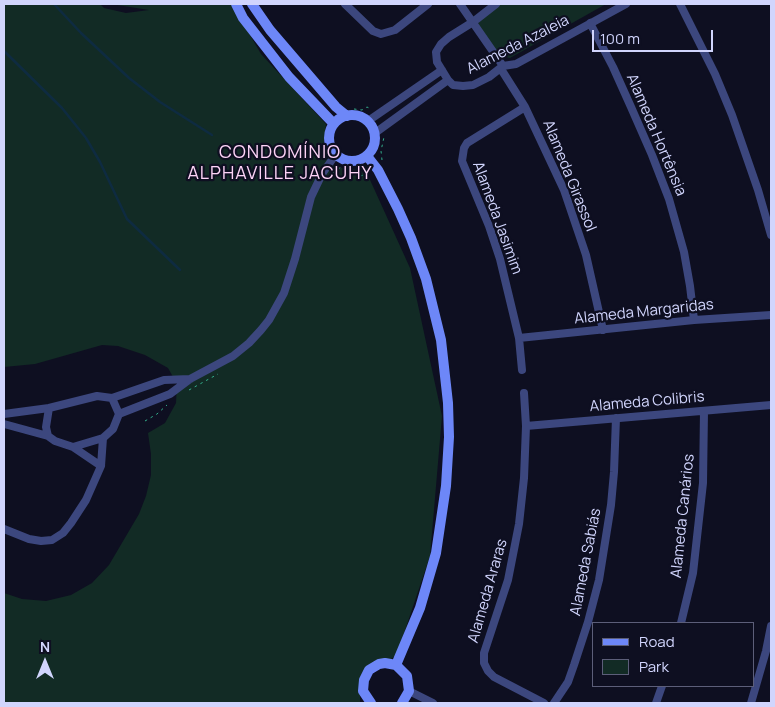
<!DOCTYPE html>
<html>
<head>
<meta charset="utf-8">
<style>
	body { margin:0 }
	#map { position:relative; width:775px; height:707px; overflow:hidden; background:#0e0f21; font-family:Manrope,sans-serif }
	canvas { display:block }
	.frame { position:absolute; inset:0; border:5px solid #d1d5fd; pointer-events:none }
	.legend { position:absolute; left:592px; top:622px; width:162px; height:65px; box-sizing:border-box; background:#0e0f21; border:1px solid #5c5e79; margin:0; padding:6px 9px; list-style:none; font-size:15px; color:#d1d5fd }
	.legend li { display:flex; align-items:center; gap:10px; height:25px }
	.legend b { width:25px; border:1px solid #5c5e79 }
	.north { position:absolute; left:20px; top:637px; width:50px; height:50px; -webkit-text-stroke:4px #0e0f21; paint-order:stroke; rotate:0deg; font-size:14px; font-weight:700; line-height:20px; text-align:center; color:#d1d5fd }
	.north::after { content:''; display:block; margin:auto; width:18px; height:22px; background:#d1d5fd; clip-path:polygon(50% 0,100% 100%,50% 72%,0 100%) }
	.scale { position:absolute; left:592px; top:30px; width:121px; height:22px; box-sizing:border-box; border:2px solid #d1d5fd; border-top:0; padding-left:6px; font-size:15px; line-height:18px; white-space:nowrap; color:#d1d5fd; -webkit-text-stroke:4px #0e0f21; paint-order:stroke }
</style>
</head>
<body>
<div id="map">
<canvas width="775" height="707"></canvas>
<div class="frame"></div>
<ul class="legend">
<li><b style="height:6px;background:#6d87f8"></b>Road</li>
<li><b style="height:14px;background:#122b25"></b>Park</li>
</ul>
<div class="north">N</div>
<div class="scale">100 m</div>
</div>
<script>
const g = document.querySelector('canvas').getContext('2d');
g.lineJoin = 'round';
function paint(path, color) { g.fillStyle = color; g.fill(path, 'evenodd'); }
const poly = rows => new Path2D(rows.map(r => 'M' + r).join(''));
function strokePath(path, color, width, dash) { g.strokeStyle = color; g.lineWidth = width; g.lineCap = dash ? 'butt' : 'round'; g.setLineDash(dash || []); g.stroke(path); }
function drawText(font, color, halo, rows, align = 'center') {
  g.font = font + ' Manrope,sans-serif'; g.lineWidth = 4.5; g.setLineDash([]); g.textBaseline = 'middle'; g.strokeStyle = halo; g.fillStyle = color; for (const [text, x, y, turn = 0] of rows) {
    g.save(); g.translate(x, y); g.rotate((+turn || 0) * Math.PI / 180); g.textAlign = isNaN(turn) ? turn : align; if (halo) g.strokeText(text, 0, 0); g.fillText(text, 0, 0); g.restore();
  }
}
paint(poly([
	[4,4,100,4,104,8,126,13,149,10,111,4,232,4,261,54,326,124,323,155,336,167,366,171,410,268,442,416,430,556,397,654,384,666,360,678,360,703,4,703,4,593,22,599,46,601,71,595,92,583,109,565,139,514,146,496,151,475,151,454,148,433,165,423,176,403,177,384,168,368,145,355,118,346,102,345,35,364,4,367],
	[493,4,606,4,510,58,499,56,478,27,479,18]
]), '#122b25');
strokePath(poly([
	[54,4,81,33,129,78,160,102,212,135],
	[4,51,62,108,86,138,100,162,127,219,180,270]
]), '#0e2b41', 2.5);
strokePath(poly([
	[354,109,362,110,367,107,371,109],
	[382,160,381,151,384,137],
	[333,173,341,167,352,168,360,176,368,174],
	[189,390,218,374],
	[145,421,157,414,167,405]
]), '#34ae8c', 1, [2.5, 4]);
strokePath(poly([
	[345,4,373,31,381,34,395,30,428,4],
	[460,4,503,66],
	[496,4,473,22,449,37,441,44,436,52,437,62,448,80,453,85,463,86,473,85,489,77,503,66,516,64,626,4],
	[680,4,715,74,732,115,758,190,771,235],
	[590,23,613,67,631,107,652,155,669,199,684,252,690,286,694,320],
	[501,69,525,107,564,190,586,255,603,330],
	[368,121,442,70],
	[375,133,448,80],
	[519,338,694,320,771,315],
	[522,370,519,338,500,259,489,226,462,161,464,148,467,143,525,107],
	[524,393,526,426,524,478,519,524,508,580,484,653,484,663,488,671,494,677,544,703],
	[4,414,49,408],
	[119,414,170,394,190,379,233,356,249,343,261,330,269,320,284,293,295,259,311,197,322,174,336,154],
	[4,424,48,436,55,441,73,447,103,438,113,429,119,414,112,398],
	[526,426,771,405],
	[48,436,46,427,49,408,97,396,112,398,164,380,190,379],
	[73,447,101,466,103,438],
	[4,529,29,539,41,541,52,540,63,533,71,523,86,500,101,466],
	[681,623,693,573,703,483,704,411],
	[409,691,433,703],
	[554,703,568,682,574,665,588,622,599,580,611,505,614,472,616,418],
	[656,703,662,686],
	[751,703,766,651,771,626]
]), '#3c477e', 8);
strokePath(poly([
	[236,4,243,18,289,77,334,124],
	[252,4,270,30,336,107,347,116],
	'329 138a23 23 0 1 1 46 0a23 23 0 1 1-46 0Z',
	[367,156,378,170,398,209,411,238,426,279,441,340,448,403,449,437,446,486,436,553,420,608,396,665],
	[371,703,363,691,364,680,369,670,379,664,385,663,396,665,407,676,409,691,402,703]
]), '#6d87f8', 10);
drawText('15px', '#d1d5fd', '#0e0f21', [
	["Alameda Azaleia",518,45,-27],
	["Alameda Hortênsia",656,135,67],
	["Alameda Girassol",569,176,68],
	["Alameda Jasimim",497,218,70],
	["Alameda Margaridas",644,312,-6],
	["Alameda Colibris",647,402,-5],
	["Alameda Canários",683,516,-84],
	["Alameda Sabiás",586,562,-79],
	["Alameda Araras",488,591,-74]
]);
g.letterSpacing = '1px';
drawText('18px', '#fdd3f7', '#0e0f21', [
	["CONDOMÍNIO",280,153],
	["ALPHAVILLE JACUHY",280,174]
]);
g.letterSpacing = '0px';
</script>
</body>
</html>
